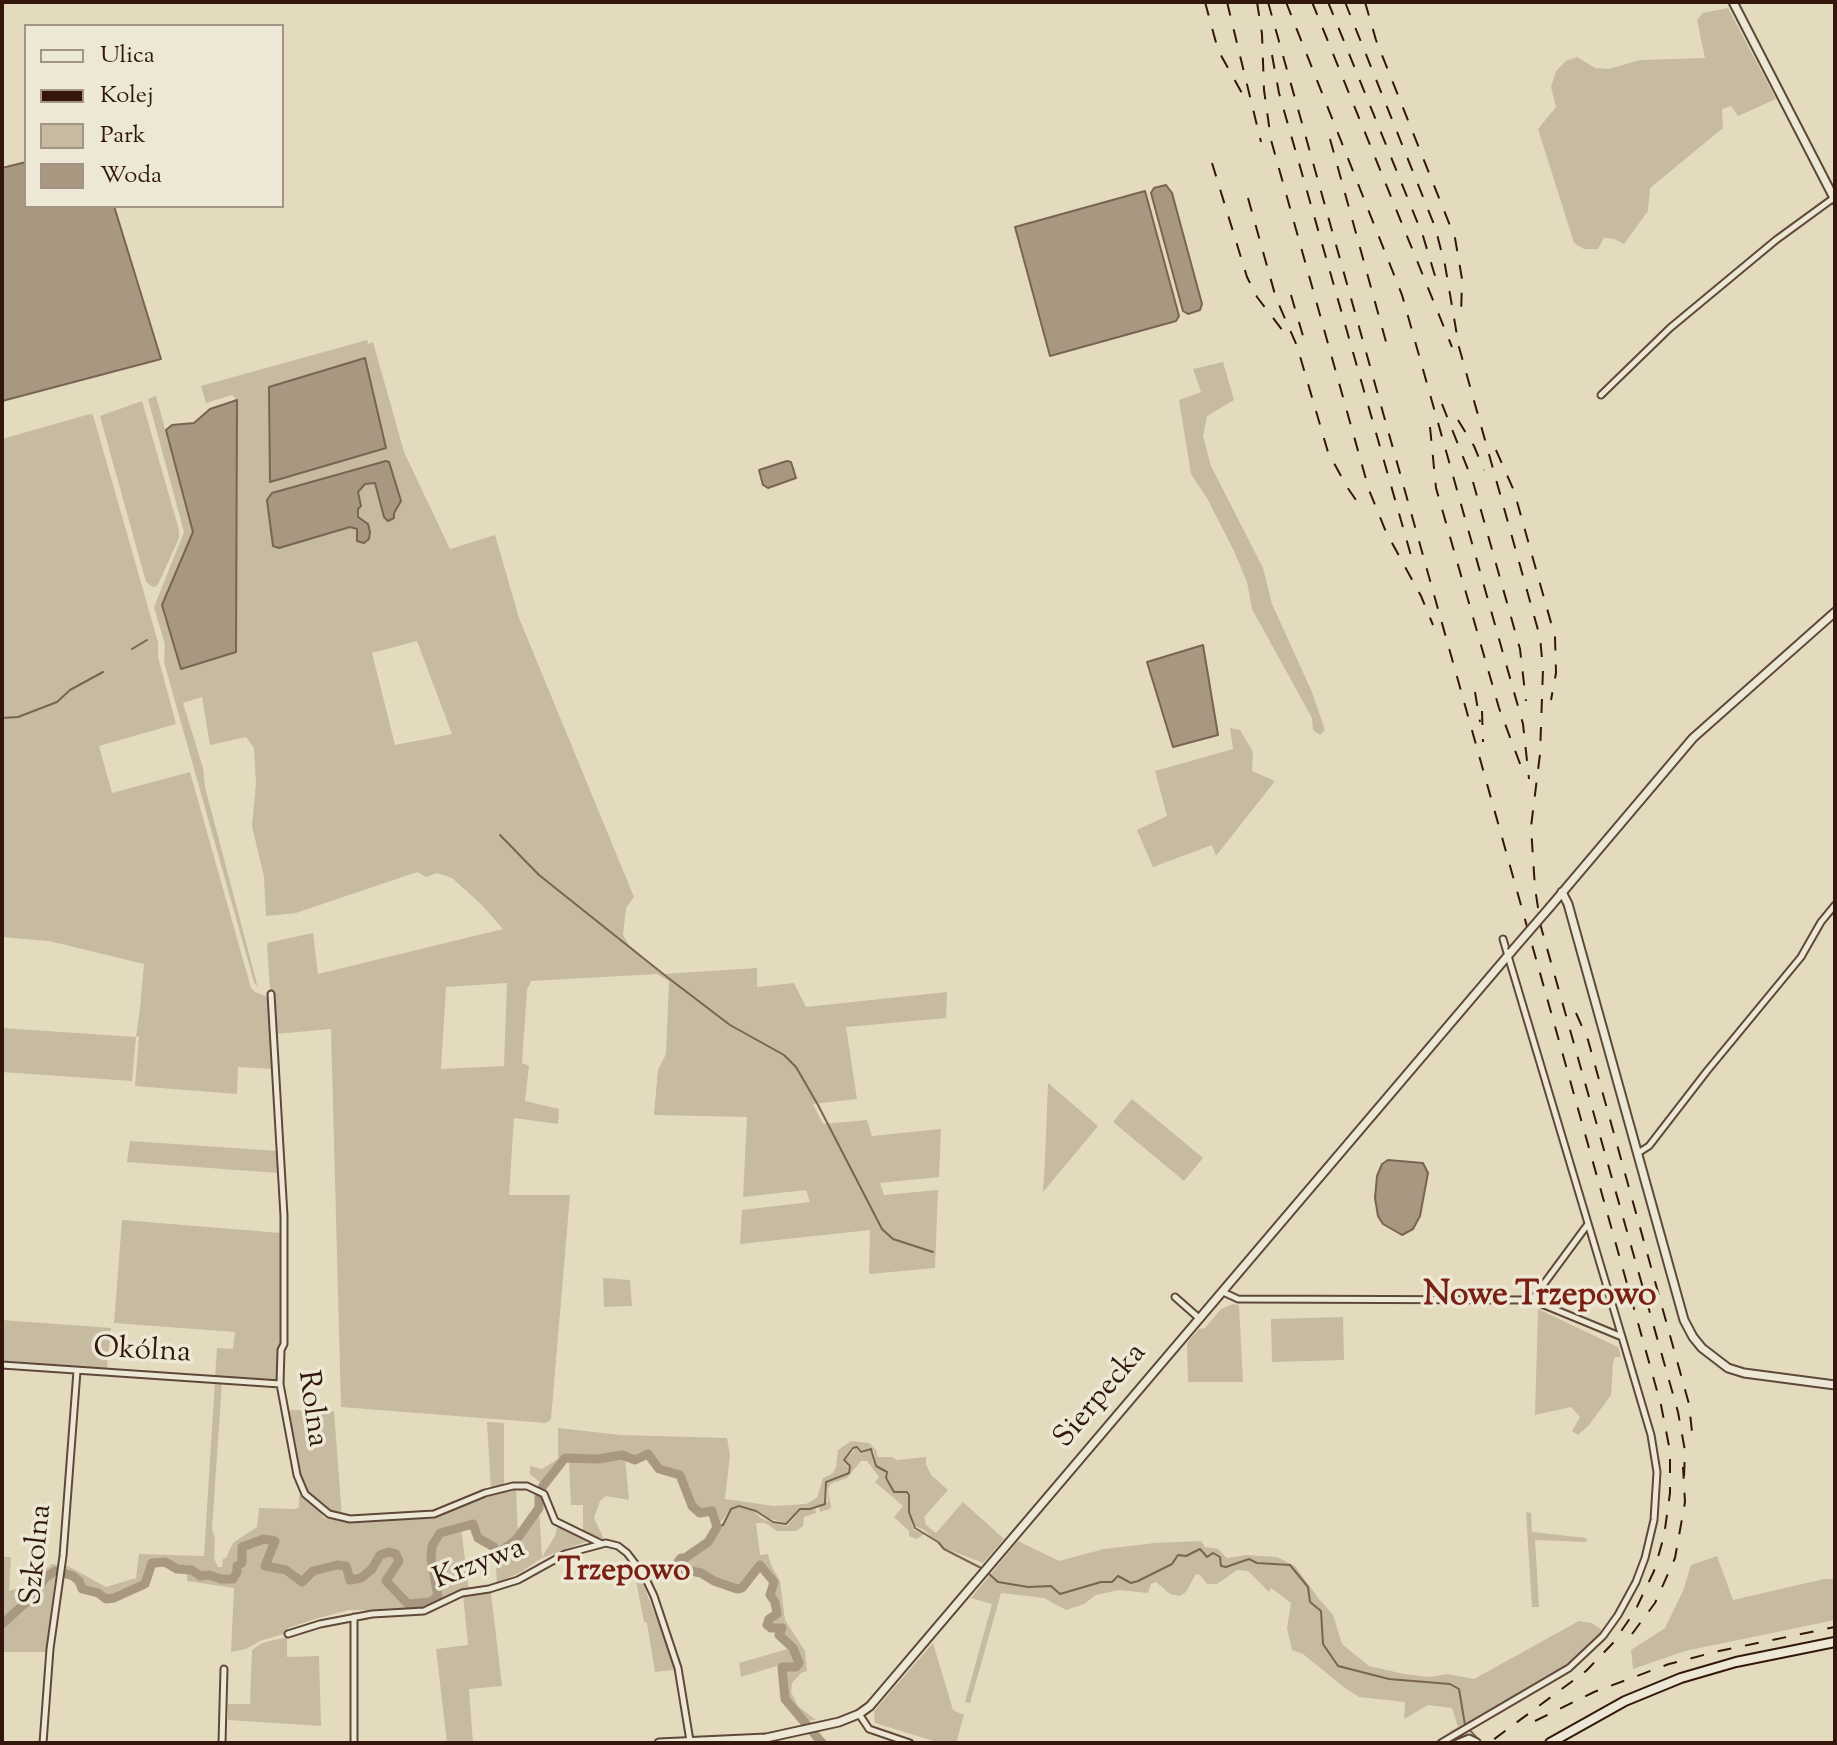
<!DOCTYPE html>
<html>
<head>
<meta charset="utf-8">
<style>
	body { margin:0 }
	#map { position:relative; width:1837px; height:1745px; overflow:hidden; background:#e4dbbe; font-family:"Sorts Mill Goudy",serif }
	canvas { display:block }
	.frame { position:absolute; inset:0; border:4px solid #33170d; pointer-events:none }
	.legend { position:absolute; left:24px; top:24px; width:260px; height:184px; box-sizing:border-box; background:#ede8d5; border:2px solid #a39485; margin:0; padding:10px 14px; list-style:none; font-size:24px; color:#33170d }
	.legend li { display:flex; align-items:center; gap:16px; height:40px }
	.legend b { width:40px; border:2px solid #a39485 }
</style>
</head>
<body>
<div id="map">
<canvas width="1837" height="1745"></canvas>
<div class="frame"></div>
<ul class="legend">
<li><b style="height:10px;background:#ede8d5"></b>Ulica</li>
<li><b style="height:10px;background:#33170d"></b>Kolej</li>
<li><b style="height:22px;background:#c6baa0"></b>Park</li>
<li><b style="height:22px;background:#a89882"></b>Woda</li>
</ul>
</div>
<script>
const g = document.querySelector('canvas').getContext('2d');
g.lineJoin = 'round';
function paint(path, color) { g.fillStyle = color; g.fill(path, 'evenodd'); }
const poly = rows => new Path2D(rows.map(r => 'M' + r).join(''));
function strokePath(path, color, width, dash) { g.strokeStyle = color; g.lineWidth = width; g.lineCap = dash ? 'butt' : 'round'; g.setLineDash(dash || []); g.stroke(path); }
function drawText(font, color, halo, rows, align = 'center') {
  g.font = font + ' "Sorts Mill Goudy",serif'; g.lineWidth = 7; g.setLineDash([]); g.textBaseline = 'middle'; g.strokeStyle = halo; g.fillStyle = color; for (const [text, x, y, turn = 0] of rows) {
    g.save(); g.translate(x, y); g.rotate((+turn || 0) * Math.PI / 180); g.textAlign = isNaN(turn) ? turn : align; if (halo) g.strokeText(text, 0, 0); g.fillText(text, 0, 0); g.restore();
  }
}
paint(poly([
	[1728,8,1776,99,1738,116,1731,106,1722,109,1723,128,1650,188,1648,211,1624,244,1614,239,1604,238,1598,249,1584,249,1574,243,1538,129,1556,107,1551,87,1556,71,1566,61,1577,57,1595,68,1609,69,1640,60,1705,58,1697,20,1703,13],
	[367,340,368,344,373,342,404,452,450,549,495,535,519,618,634,897,626,908,623,935,629,945,663,974,757,968,757,987,794,983,806,1007,947,992,946,1018,846,1027,857,1099,813,1104,823,1124,867,1120,872,1136,941,1129,939,1177,880,1183,884,1195,938,1190,935,1268,869,1274,870,1230,740,1244,742,1210,810,1202,806,1190,743,1197,747,1117,654,1115,658,1070,666,1054,669,981,657,974,531,981,527,990,522,1063,529,1066,525,1101,559,1109,558,1124,514,1118,509,1195,570,1195,551,1419,546,1423,341,1407,331,1029,276,1034,274,992,270,990,267,943,313,933,318,974,503,929,481,904,452,878,437,873,426,877,418,872,411,874,296,913,266,916,264,877,252,826,256,784,254,748,246,737,210,745,202,697,183,703,203,768,205,787,258,988,254,982,164,662,165,645,154,607,184,532,148,399,156,396,193,532,162,605,182,669,236,652,237,400,232,395,206,403,201,386],
	[389,462,394,513,384,517,378,487,375,483,365,484,357,492,361,505,357,509,358,517,363,522,357,529,350,527,279,548,272,493],
	[417,641,452,734,395,745,372,653],
	[507,983,504,1066,441,1069,446,987],
	[1223,362,1234,400,1207,416,1203,436,1211,466,1263,568,1272,604,1312,692,1325,730,1320,735,1313,730,1312,718,1252,609,1247,582,1234,551,1207,498,1191,474,1179,400,1201,392,1193,369],
	[142,401,179,530,179,538,161,578,157,586,153,587,146,582,100,416],
	[90,414,93,415,158,642,158,657,176,724,99,746,112,793,190,772,251,988,255,992,270,998,274,1069,238,1067,237,1094,135,1086,139,1036,136,1037,132,1081,2,1072,2,1028,136,1037,140,1009,144,964,49,941,2,937,2,439],
	[1230,728,1240,730,1253,752,1252,771,1275,781,1216,856,1212,845,1153,867,1137,830,1167,816,1155,771,1233,749],
	[1048,1083,1098,1126,1043,1192,1045,1160],
	[1132,1099,1203,1158,1184,1181,1113,1122],
	[130,1141,278,1151,279,1173,127,1162],
	[122,1220,281,1233,281,1335,280,1375,277,1380,215,1377,217,1348,233,1349,235,1332,114,1323],
	[603,1278,630,1280,632,1306,604,1307],
	[1233,1304,1239,1305,1243,1382,1188,1382,1187,1343,1199,1329,1205,1328,1221,1309],
	[1538,1309,1618,1347,1621,1357,1615,1357,1613,1363,1611,1395,1589,1425,1578,1435,1572,1431,1580,1417,1571,1407,1535,1415],
	[1343,1317,1344,1360,1272,1362,1271,1319],
	[2,1320,111,1328,107,1369,2,1362],
	[215,1381,222,1382,212,1529,215,1538,214,1558,218,1567,222,1567,223,1559,226,1558,233,1543,257,1527,259,1508,295,1509,299,1507,299,1495,317,1506,324,1518,343,1521,376,1520,440,1515,491,1494,516,1489,518,1535,507,1548,496,1551,494,1545,479,1537,474,1523,439,1532,431,1546,429,1558,436,1595,426,1603,408,1602,386,1581,398,1568,400,1561,397,1554,389,1551,375,1557,371,1569,361,1577,350,1579,347,1565,337,1564,312,1570,301,1581,286,1569,266,1566,276,1542,275,1539,265,1538,241,1546,241,1562,236,1565,233,1578,209,1574,200,1575,193,1569,178,1568,165,1561,155,1561,148,1569,146,1582,121,1595,106,1598,95,1590,82,1587,82,1582,74,1574,63,1572,66,1565,106,1587,136,1578,139,1554,204,1556],
	[292,1410,334,1411,342,1517,334,1515,305,1493,300,1482,288,1412],
	[487,1422,504,1423,504,1487,491,1491],
	[558,1428,621,1435,727,1438,730,1455,725,1499,774,1506,806,1504,817,1498,823,1478,832,1474,836,1467,838,1450,851,1441,869,1443,876,1450,878,1457,892,1457,897,1460,926,1457,926,1464,931,1475,948,1490,924,1517,926,1525,936,1533,963,1502,1004,1539,983,1563,944,1548,924,1530,915,1526,910,1512,910,1495,907,1491,894,1491,887,1478,888,1472,876,1465,874,1451,870,1448,861,1451,857,1447,852,1447,843,1461,849,1468,848,1472,825,1481,825,1503,810,1508,800,1508,785,1523,768,1518,756,1510,739,1505,730,1509,719,1525,714,1520,713,1511,707,1509,700,1513,693,1505,688,1496,690,1487,682,1474,659,1468,647,1451,635,1459,624,1453,591,1457,566,1455,542,1484,530,1474,530,1466,542,1469,558,1459],
	[856,1448,861,1454,871,1450,875,1467,885,1471,885,1479,894,1493,907,1493,912,1525,914,1530,924,1534,917,1539,909,1536,909,1531,894,1517,903,1506,875,1482,879,1477,867,1461,861,1461,847,1478,830,1484,828,1490,831,1507,830,1509,820,1512,819,1507,828,1502,827,1482,850,1473,851,1466,845,1460],
	[620,1456,625,1457,629,1500,606,1496,600,1501,594,1518,604,1539,583,1532,583,1505,571,1505,569,1460,599,1461],
	[739,1507,755,1512,761,1518,773,1523,787,1526,801,1510,815,1508,816,1513,804,1517,803,1526,796,1531,777,1531,765,1523,756,1523,760,1555,768,1554,771,1565,780,1581,785,1620,805,1651,807,1671,801,1673,792,1683,791,1692,798,1706,816,1720,805,1721,786,1698,783,1667,795,1669,800,1663,794,1647,783,1640,780,1634,784,1629,768,1624,769,1620,777,1614,776,1602,771,1594,776,1583,766,1567,759,1564,742,1588,738,1588,714,1580,701,1571,680,1567,682,1559,686,1559,710,1543,730,1511],
	[539,1510,542,1557,555,1536,557,1527,591,1540,542,1558,521,1572,497,1583,495,1554,509,1549],
	[1526,1512,1531,1513,1532,1532,1586,1538,1587,1542,1535,1540,1539,1607,1532,1607],
	[461,1528,469,1590,449,1595,425,1610,349,1610,318,1618,288,1628,287,1633,260,1641,246,1649,231,1652,234,1588,187,1581,187,1570,199,1577,209,1575,220,1581,234,1580,238,1573,237,1569,244,1563,243,1547,266,1539,274,1542,264,1568,289,1573,296,1581,301,1582,309,1579,312,1572,337,1566,345,1567,350,1580,361,1580,372,1570,380,1555,395,1555,397,1563,384,1582,408,1605,423,1606,433,1602,440,1596,432,1558,433,1548,438,1536],
	[1018,1541,1059,1561,1104,1549,1155,1543,1201,1541,1205,1547,1218,1549,1227,1558,1247,1555,1277,1557,1295,1566,1319,1599,1333,1615,1342,1644,1369,1666,1404,1674,1429,1677,1447,1674,1474,1679,1579,1621,1592,1623,1603,1631,1585,1650,1536,1687,1451,1734,1450,1731,1458,1727,1452,1708,1428,1705,1404,1719,1405,1702,1359,1697,1345,1688,1303,1654,1292,1650,1287,1628,1291,1603,1271,1588,1269,1592,1248,1571,1237,1570,1217,1584,1207,1584,1200,1575,1196,1574,1186,1592,1180,1596,1170,1594,1156,1582,1151,1584,1148,1593,1119,1590,1096,1595,1084,1604,1066,1610,1044,1598,1001,1593,970,1703,968,1703,965,1702,992,1604,971,1598],
	[1717,1556,1733,1600,1824,1579,1835,1579,1835,1620,1685,1651,1633,1669,1631,1650,1665,1628,1683,1591,1691,1565],
	[2,1557,11,1557,9,1591,27,1585,52,1564,59,1565,55,1577,47,1652,2,1652],
	[634,1570,643,1584,668,1647,674,1670,655,1672,647,1623,644,1622],
	[479,1591,491,1593,502,1686,469,1689,473,1743,447,1743,436,1649,468,1645,463,1594],
	[287,1637,287,1657,319,1656,321,1726,228,1720,228,1704,250,1704,252,1650,262,1643],
	[933,1643,953,1710,964,1715,956,1743,940,1743,875,1723,874,1711],
	[791,1648,797,1662,795,1667,783,1664,741,1677,739,1663]
]), '#c6baa0');
const water = poly([
	[26,162,26,206,114,206,161,359,2,401,2,168,26,162],
	[1166,185,1172,193,1202,304,1200,310,1188,314,1183,311,1151,193,1154,188,1166,185],
	[1145,191,1179,316,1176,321,1050,356,1015,227,1145,191],
	[365,358,386,448,270,482,269,387,365,358],
	[237,400,236,652,181,669,162,605,193,532,166,430,172,425,194,423,210,409,237,400],
	[386,461,389,462,401,501,394,513,394,518,388,521,384,517,375,483,365,484,358,492,361,506,358,509,358,517,368,524,370,532,369,539,364,543,357,541,357,529,350,527,279,548,273,546,267,500,272,493,386,461],
	[787,461,791,462,796,478,768,488,763,485,759,470,787,461],
	[1203,645,1218,735,1173,747,1147,662,1203,645],
	[1388,1160,1423,1163,1428,1173,1420,1216,1413,1229,1402,1235,1383,1224,1378,1216,1375,1198,1377,1176,1382,1164,1388,1160]
]);
paint(water, '#a89882');
strokePath(water, '#796453', 2);
strokePath(poly([
	[132,649,147,640],
	[2,718,18,717,57,702,70,690,103,672],
	[500,835,539,875,667,977,730,1025,784,1055,796,1067,818,1105,882,1229,893,1239,933,1252],
	[717,1527,723,1525,731,1509,739,1506,756,1511,773,1522,786,1524,800,1509,810,1509,825,1504,826,1482,849,1473,850,1466,844,1460,853,1448,857,1447,861,1452,871,1449,876,1466,887,1472,886,1478,894,1492,907,1492,909,1495,909,1512,915,1528,938,1542,944,1549,983,1569],
	[988,1573,998,1582,1028,1587,1051,1586,1060,1594,1101,1582,1112,1582,1118,1576,1131,1583,1138,1581,1172,1564,1178,1555,1186,1556,1200,1549,1207,1557,1213,1553,1220,1557,1221,1566,1226,1567,1249,1559,1257,1563,1290,1565,1308,1587,1310,1602,1321,1611,1323,1644,1338,1666,1389,1679,1450,1684,1459,1689,1465,1725,1480,1741]
]), '#796453', 2);
strokePath(poly([
	[2,1624,32,1597,46,1577,55,1571,73,1576,79,1581,82,1589,98,1593,106,1599,114,1598,145,1584,152,1563,155,1563,165,1562,177,1569,192,1570,200,1576,209,1575,221,1579,233,1579,237,1572,237,1566,242,1563,242,1547,264,1539,275,1541,265,1566,286,1570,302,1582,313,1571,337,1565,346,1566,350,1580,361,1578,372,1569,380,1555,389,1552,396,1554,399,1561,386,1581,408,1604,431,1602,438,1596,431,1559,432,1546,440,1533,473,1524,478,1538,494,1547,496,1553,501,1551,516,1540,539,1508,539,1493,543,1486,565,1458,598,1459,622,1455,635,1460,648,1454,659,1469,680,1475,692,1506,700,1513,712,1511,717,1527,708,1542,685,1558,681,1558,678,1562,681,1569,701,1573,714,1581,737,1589,742,1588,760,1565,774,1582,770,1595,775,1602,777,1614,769,1619,767,1625,771,1628,782,1628,779,1635,793,1648,799,1663,796,1667,782,1667,785,1699,822,1743]
]), '#a89882', 9);
const minor = poly([
	[1601,395,1670,328,1776,240,1835,197],
	[1503,939,1622,1337],
	[271,994,284,1216,284,1344,281,1350,280,1384,297,1475,305,1494,329,1514,350,1519,434,1514,485,1493,513,1486,527,1486,544,1494,555,1521,602,1544],
	[1638,1153,1649,1146,1707,1071,1801,957,1821,922,1835,905],
	[1223,1292,1238,1299,1532,1300,1622,1337,1651,1435,1657,1472,1654,1520,1645,1558,1636,1582,1618,1615,1603,1636,1569,1668,1441,1743],
	[1175,1297,1200,1319],
	[1532,1300,1588,1224],
	[2,1365,280,1384],
	[354,1617,354,1743],
	[288,1634,320,1624,372,1614,424,1611,462,1593,489,1589,518,1580,565,1554,606,1543,618,1546,627,1553,644,1575,654,1596,678,1668,690,1741],
	[859,1714,869,1729,910,1743],
	[43,1743,50,1649,63,1556,77,1371],
	[222,1743,224,1669],
	[1457,1743,1469,1738,1477,1742]
]);
const tertiary = poly([
	[1733,2,1835,200],
	[1562,892,1568,904,1684,1320,1693,1337,1702,1348,1728,1368,1744,1373,1835,1385],
	[1550,907,1693,738,1835,612],
	[659,1743,766,1738,839,1722,859,1714,870,1706,1511,952]
]);
const secondary = poly([
	[1550,1743,1625,1701,1681,1678,1736,1662,1835,1642]
]);
strokePath(minor, '#5f4839', 9);
strokePath(tertiary, '#5f4839', 11);
strokePath(secondary, '#33170d', 12);
strokePath(minor, '#ede8d5', 5);
strokePath(tertiary, '#ede8d5', 7);
strokePath(secondary, '#ede8d5', 8);
strokePath(poly([
	[1205,2,1218,50,1243,95],
	[1227,2,1261,142],
	[1257,2,1262,34,1264,90,1271,140,1369,490,1386,532,1421,596,1433,625],
	[1268,2,1661,1405,1670,1451,1670,1493,1664,1536,1654,1571,1635,1611,1613,1643,1586,1671,1493,1740],
	[1286,2,1402,295,1523,724,1529,779],
	[1312,2,1452,347],
	[1328,2,1423,236,1439,289],
	[1345,2,1435,227,1445,265,1459,347,1540,637,1543,669,1540,754,1531,827,1535,888,1541,927,1678,1412,1685,1451,1684,1477],
	[1365,2,1376,40,1455,238,1462,279,1461,317],
	[1272,55,1279,93,1414,566],
	[1330,139,1388,349],
	[1212,163,1247,277,1257,297,1283,331],
	[1248,198,1276,298,1297,346,1328,452,1347,487,1363,510],
	[1291,295,1303,336],
	[1442,404,1473,482,1520,649,1526,701],
	[1458,420,1474,446,1484,470],
	[1430,427,1436,488,1499,708,1522,769],
	[1496,450,1514,491,1555,637,1556,673,1551,700],
	[1475,692,1480,722],
	[1482,711,1483,742],
	[1576,1013,1588,1040,1689,1404,1693,1441],
	[1632,1634,1655,1603,1675,1558,1685,1502,1683,1467],
	[1535,1721,1594,1692,1669,1664,1719,1651,1835,1627]
]), '#33170d', 2, [14, 14]);
const tertiaryBridge = poly([
	[1511,952,1550,907]
]);
strokePath(tertiaryBridge, '#5f4839', 11, []);
strokePath(tertiaryBridge, '#ede8d5', 7);
drawText('30px', '#33170d', '#ede8d5', [
	["Okólna",142,1353,3],
	["Sierpecka",1102,1397,-50],
	["Rolna",310,1409,82],
	["Szkolna",39,1555,-84],
	["Krzywa",480,1566,-21]
]);
drawText('bold 32px', '#7a1f14', '#ede8d5', [
	["Trzepowo",624,1574]
]);
drawText('bold 34px', '#7a1f14', '#ede8d5', [
	["Nowe Trzepowo",1540,1298]
]);
</script>
</body>
</html>
